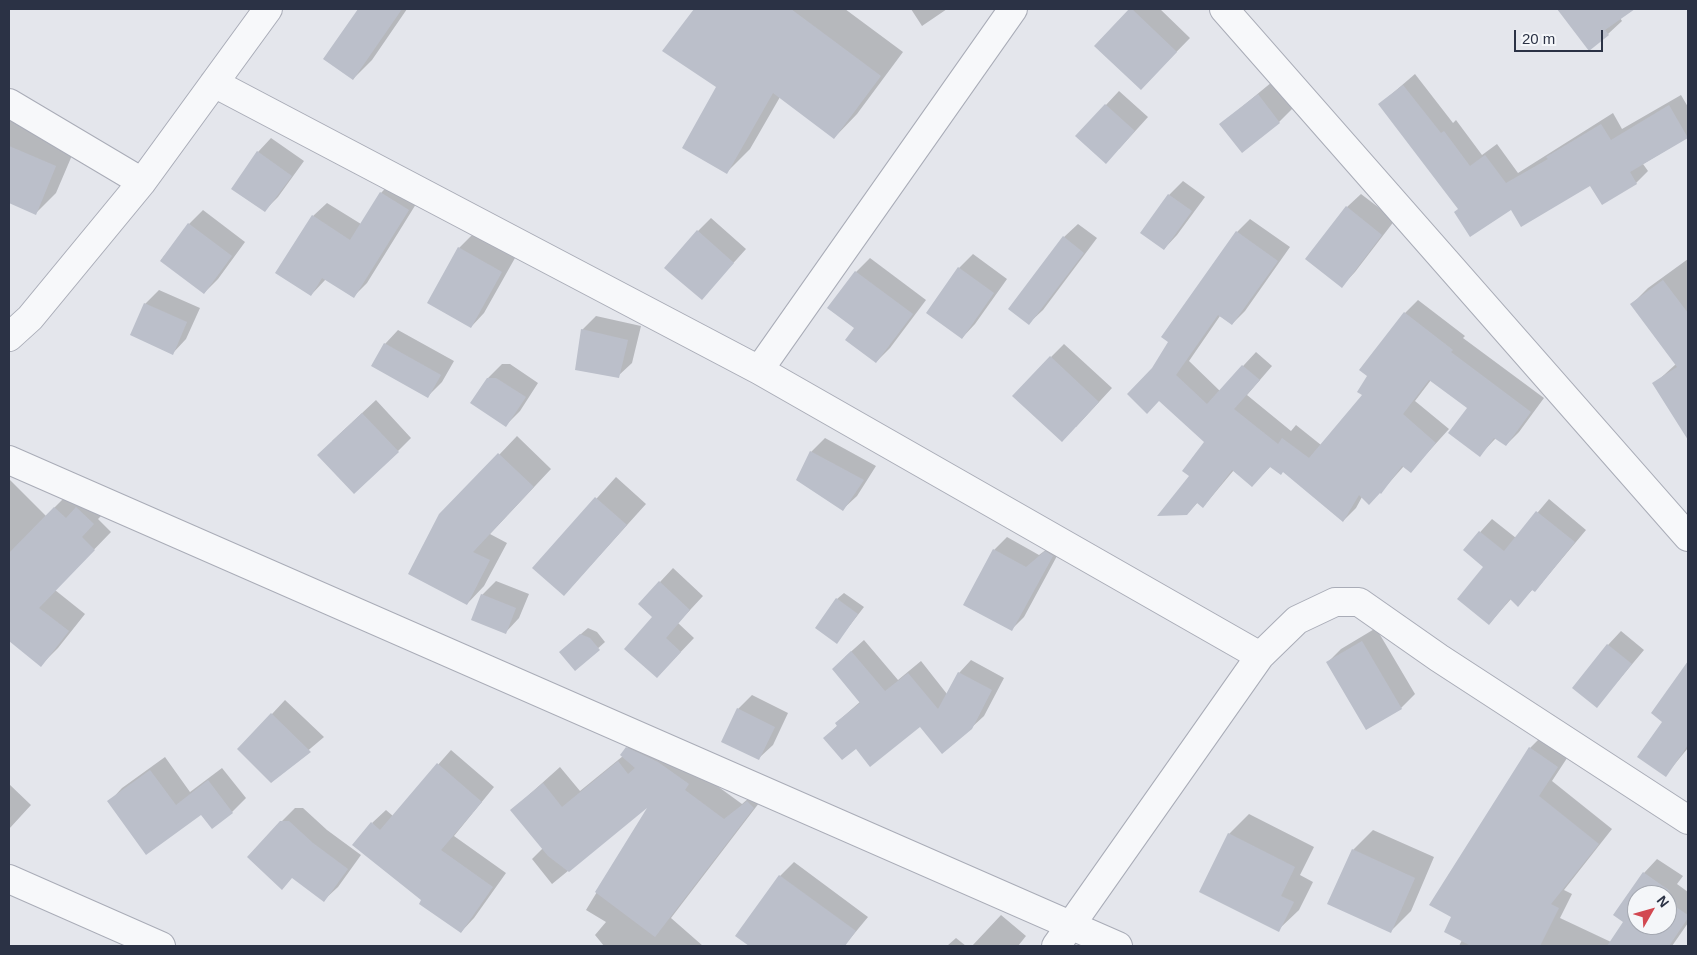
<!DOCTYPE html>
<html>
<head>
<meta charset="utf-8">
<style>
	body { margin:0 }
	#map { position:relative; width:1697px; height:955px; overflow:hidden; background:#e4e6ec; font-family:Helvetica,sans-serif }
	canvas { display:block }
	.frame { position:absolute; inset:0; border:10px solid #2b3245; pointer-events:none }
	.north { position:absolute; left:1627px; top:885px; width:50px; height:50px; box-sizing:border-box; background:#f4f6f9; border:1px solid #a4a8b1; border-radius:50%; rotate:52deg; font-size:14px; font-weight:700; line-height:20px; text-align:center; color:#2b3245 }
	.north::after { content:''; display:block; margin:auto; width:18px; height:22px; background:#d24851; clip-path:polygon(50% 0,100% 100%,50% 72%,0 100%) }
	.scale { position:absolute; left:1514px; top:30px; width:89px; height:22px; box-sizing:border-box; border:2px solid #2b3245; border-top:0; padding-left:6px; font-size:15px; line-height:18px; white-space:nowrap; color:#2b3245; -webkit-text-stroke:4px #f4f6f9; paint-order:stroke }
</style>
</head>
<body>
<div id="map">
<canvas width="1697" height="955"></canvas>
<div class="frame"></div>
<div class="north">N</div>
<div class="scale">20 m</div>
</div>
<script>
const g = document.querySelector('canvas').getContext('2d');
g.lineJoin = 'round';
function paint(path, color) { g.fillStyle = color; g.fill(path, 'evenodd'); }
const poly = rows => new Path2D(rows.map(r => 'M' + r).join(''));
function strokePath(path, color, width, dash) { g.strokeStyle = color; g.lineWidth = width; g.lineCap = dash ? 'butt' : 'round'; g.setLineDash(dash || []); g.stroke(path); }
paint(poly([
	[360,9,407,9,372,60,353,79,325,59],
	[696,9,845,9,903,52,857,114,834,138,780,97,750,149,727,172,717,86,664,51],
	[911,9,947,9,922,26],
	[1131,9,1160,9,1190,38,1154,75,1096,46],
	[1558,9,1633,9,1620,18,1622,21,1608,34,1589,49],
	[1415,74,1453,123,1456,120,1482,155,1497,144,1518,173,1613,113,1622,129,1681,95,1688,107,1688,137,1643,164,1648,171,1636,183,1590,184,1512,208,1459,208,1380,104],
	[1272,82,1293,108,1279,122,1221,124],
	[1119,91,1148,117,1119,149,1077,136],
	[9,117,76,146,56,193,36,213,9,202],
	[271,138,304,161,278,197,264,211,258,152],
	[394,179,421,196,367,283,353,297,326,279,311,295,313,216,327,203,361,224,381,193],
	[1183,181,1205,197,1177,235,1164,249,1142,233,1169,195],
	[1361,194,1395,220,1355,272,1342,286,1347,207],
	[203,210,245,242,218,279,204,293,161,260,189,224],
	[711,218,746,249,701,299,698,231],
	[1250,219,1290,247,1245,311,1232,324,1220,316,1189,361,1220,391,1256,352,1272,366,1247,395,1291,431,1296,425,1321,445,1364,395,1405,313,1418,300,1465,336,1463,338,1544,398,1519,432,1506,445,1496,438,1480,455,1469,408,1431,380,1415,401,1449,429,1411,471,1404,466,1381,492,1362,497,1356,508,1343,521,1284,470,1271,466,1252,485,1234,470,1203,507,1198,502,1187,514,1191,476,1206,442,1153,369,1169,342,1163,337,1237,232],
	[1078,224,1097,238,1043,310,1029,323,1064,237],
	[473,234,515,258,484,313,471,327,459,248],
	[973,254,1007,279,975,324,962,338,959,268],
	[870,258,926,300,890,348,876,362,855,328,856,272],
	[1688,259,1688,413,1677,420,1654,384,1676,364,1632,304,1648,288],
	[159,290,200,308,186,339,173,353,145,304],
	[596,316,641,326,632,363,618,376,582,330],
	[398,330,454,361,442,382,428,396,385,344],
	[1064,344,1112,388,1076,427,1051,357],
	[502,364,510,364,538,383,520,411,506,425,488,378],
	[376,400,411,438,398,451,332,441],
	[517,436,551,469,490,534,507,543,484,586,467,604,442,515],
	[825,438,876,466,857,496,843,509,797,480,811,452],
	[616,477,646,504,564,595,534,568],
	[9,479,46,516,72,490,110,507,98,519,111,532,55,590,85,614,58,648,41,665,9,640],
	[1549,499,1586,530,1535,591,1533,589,1518,605,1511,599,1489,624,1485,567,1464,550,1492,519,1516,538],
	[1007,537,1039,555,1059,540,1064,543,1024,617,1012,629,994,550],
	[673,568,703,596,678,623,694,638,657,677,654,617,660,582],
	[496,581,529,594,519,618,506,632,482,595],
	[844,593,864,607,837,642,837,599],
	[588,628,597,632,605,642,575,669,567,646],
	[1376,628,1415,694,1401,708,1328,662,1341,649],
	[1621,631,1644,650,1597,706,1608,645],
	[864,640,898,680,921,661,947,694,959,673,971,660,1004,678,984,716,971,728,920,725,856,748,825,738,838,725,836,723,861,701,845,657],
	[1688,664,1688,748,1665,776,1664,721],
	[752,695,788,713,773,745,759,758,738,709],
	[285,700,324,737,272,781,272,714],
	[643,732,742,804,764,785,769,790,671,918,703,946,604,946,595,935,606,922,586,910,651,803,552,884,532,859,543,848,512,810,560,767,580,791,623,756,627,748],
	[1544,734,1571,752,1552,781,1612,829,1564,890,1572,894,1560,918,1611,942,1625,922,1644,873,1657,859,1683,876,1677,884,1688,892,1688,923,1672,946,1459,946,1462,940,1453,917,1431,904,1530,748],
	[1637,895,1667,895,1667,925,1637,925],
	[451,750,494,787,454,836,506,873,474,918,461,932,423,900,372,823,386,810,393,816],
	[165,757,190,792,222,768,246,798,232,812,201,813,109,802,122,788],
	[9,784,31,805,9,829],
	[295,808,303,808,327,830,361,855,338,887,324,900,281,822],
	[1249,814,1314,847,1300,875,1313,882,1299,910,1278,930,1229,834],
	[1373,830,1434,857,1411,911,1391,931,1353,850],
	[794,862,868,917,844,946,835,943,832,946,776,946,768,940,763,946,751,946,737,935,780,876],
	[1001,915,1026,936,1018,946,972,946],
	[956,938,966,946,947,946]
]), '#0003');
paint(poly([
	[358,9,402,9,353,80,323,59],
	[694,9,791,9,881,76,834,139,773,93,727,174,682,148,716,87,662,51],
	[1129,9,1132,9,1177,52,1141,90,1094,46],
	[1557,9,1635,9,1605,30,1609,35,1589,51],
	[1403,85,1441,133,1444,131,1470,166,1485,155,1506,183,1548,159,1546,157,1601,124,1611,140,1669,105,1688,138,1630,172,1637,184,1602,205,1590,186,1521,227,1511,210,1470,237,1454,212,1458,209,1378,104],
	[1258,94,1280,123,1242,153,1219,124],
	[1105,104,1135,131,1106,164,1075,136],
	[9,146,56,166,36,215,9,203],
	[257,151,292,176,265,212,231,189],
	[380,192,409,210,354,298,322,278,311,296,275,273,312,215,350,240],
	[1168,194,1192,211,1164,250,1140,233],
	[1346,206,1382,235,1342,288,1305,259],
	[188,223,232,256,204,294,160,261],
	[697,230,734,263,702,300,664,268],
	[1236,231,1278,261,1232,325,1218,315,1176,375,1207,404,1242,365,1260,380,1234,409,1278,444,1282,438,1309,458,1362,395,1357,392,1367,376,1359,370,1404,312,1453,350,1451,352,1531,412,1506,446,1494,438,1480,457,1448,433,1467,408,1429,380,1403,414,1436,443,1411,473,1402,466,1381,494,1380,493,1369,505,1359,495,1343,522,1283,472,1281,475,1270,467,1252,487,1232,470,1203,508,1197,503,1187,515,1157,516,1189,476,1182,471,1204,442,1159,401,1147,414,1127,394,1152,368,1168,342,1161,337],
	[1063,236,1084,253,1029,325,1008,309],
	[458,247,502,272,471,328,427,303],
	[958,267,994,293,962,339,926,313],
	[855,271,913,314,876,363,845,340,854,328,827,308],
	[1663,280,1688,313,1688,440,1652,383,1677,367,1630,304],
	[144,303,187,322,173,355,130,335],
	[581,329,628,340,619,378,575,370],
	[384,343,441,375,428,398,371,366],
	[1050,356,1099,402,1062,442,1012,396],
	[487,378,496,378,526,397,506,427,470,403],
	[362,413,399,452,354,494,317,455],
	[810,451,864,480,843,511,796,480],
	[498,453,534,487,473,552,490,560,467,605,408,574,439,514],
	[595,497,627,525,564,596,532,568],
	[54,507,66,518,76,507,94,524,82,537,95,550,39,608,69,631,41,667,9,641,9,553],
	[1536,511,1575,542,1535,592,1532,590,1518,607,1510,599,1489,625,1457,599,1483,567,1463,550,1479,531,1504,551],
	[993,549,1026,567,1045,551,1053,556,1012,631,963,605],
	[659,581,690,610,666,638,681,652,657,678,624,649,652,617,638,604],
	[481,594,516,608,506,634,471,620],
	[836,598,858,614,837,644,815,628],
	[580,634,590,638,600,650,575,671,559,652],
	[1362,641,1402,709,1366,730,1326,662],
	[1607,644,1632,664,1597,708,1572,688],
	[851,651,885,691,908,673,938,709,958,672,992,690,972,729,942,754,920,727,870,767,856,749,842,760,823,738,837,726,835,723,860,703,832,669],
	[1688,661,1688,745,1666,777,1637,757,1662,722,1651,713],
	[737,708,775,727,759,760,721,742],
	[271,713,311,752,271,783,237,749],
	[626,747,658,762,689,784,685,790,724,819,747,801,754,808,655,937,595,892,647,808,569,872,548,856,510,810,543,783,562,807,618,761,628,774,635,768,620,755],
	[1529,747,1558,767,1539,796,1599,844,1551,904,1559,908,1540,946,1471,946,1444,932,1451,917,1429,905],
	[437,763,482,802,441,850,493,887,461,933,419,904,421,900,352,845,371,822,380,830],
	[150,770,176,805,208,780,233,813,212,829,201,815,146,855,107,801],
	[280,821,289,821,313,843,348,869,324,902,292,878,282,890,247,857],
	[1228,833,1295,867,1281,896,1294,902,1279,932,1199,892],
	[1352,849,1415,878,1391,933,1327,904],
	[1643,872,1670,891,1666,895,1637,895,1637,925,1667,925,1667,901,1688,915,1688,918,1669,946,1607,946,1623,922,1613,915],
	[779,875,856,931,845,946,749,946,735,936]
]), '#bbbfca');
const street = poly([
	[1224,9,1688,537],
	[214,83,759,370,1260,656],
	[9,103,142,182],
	[9,337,30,318,142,182,268,9],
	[759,370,1013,9],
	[9,460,1118,946],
	[9,879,161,946],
	[1056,946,1260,656,1297,620,1335,602,1359,602,1439,658,1688,820]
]);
strokePath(street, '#a9acb7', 30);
strokePath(street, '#f7f8fa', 28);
</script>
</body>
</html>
